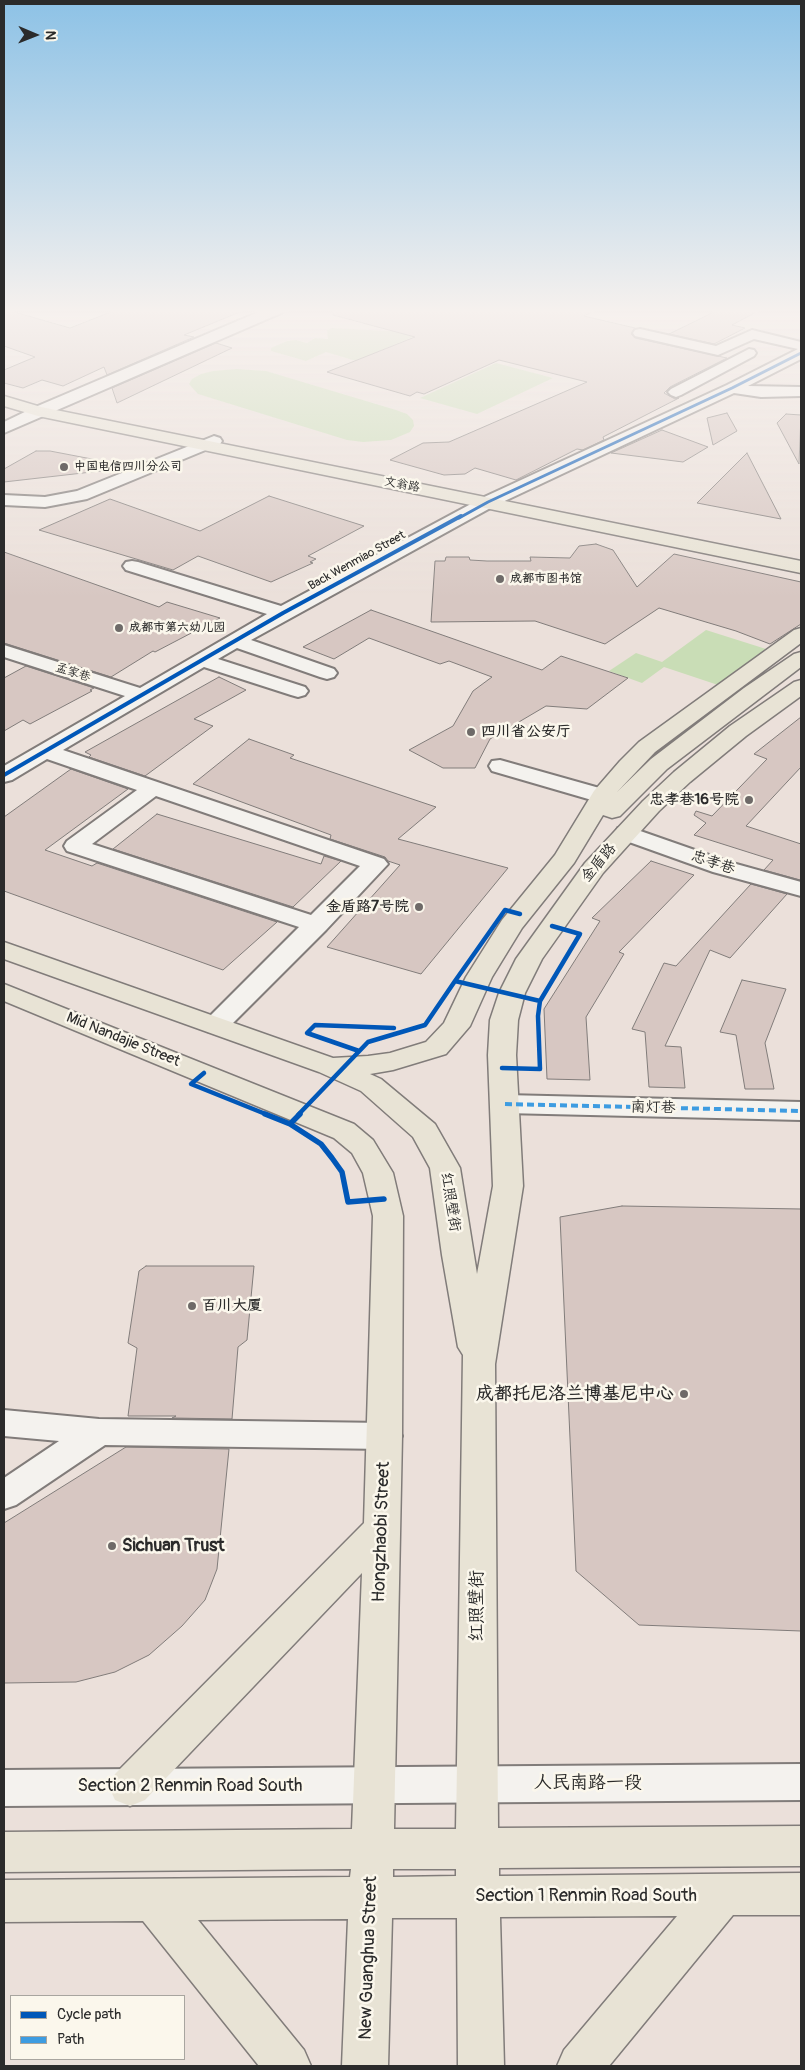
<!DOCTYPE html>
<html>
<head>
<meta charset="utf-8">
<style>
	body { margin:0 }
	#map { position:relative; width:805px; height:2070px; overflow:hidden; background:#ebe0da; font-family:Pangolin,sans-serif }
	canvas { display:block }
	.frame { position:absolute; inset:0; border:5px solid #2b2b2b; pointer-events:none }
	.legend { position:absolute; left:10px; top:1995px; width:175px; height:65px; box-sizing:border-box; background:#fbf7ec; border:1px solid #a8a59f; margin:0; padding:6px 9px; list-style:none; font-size:15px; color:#2b2b2b }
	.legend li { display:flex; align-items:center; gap:10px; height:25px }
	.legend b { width:25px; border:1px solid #a8a59f }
	.north { position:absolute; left:10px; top:10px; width:50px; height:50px; -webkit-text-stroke:4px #fbf7ec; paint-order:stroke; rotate:91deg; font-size:14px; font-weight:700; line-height:20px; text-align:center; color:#2b2b2b }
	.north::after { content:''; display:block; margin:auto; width:18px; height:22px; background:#2b2b2b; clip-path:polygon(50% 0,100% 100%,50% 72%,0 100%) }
</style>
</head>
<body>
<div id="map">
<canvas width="805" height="2070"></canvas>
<div class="frame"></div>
<ul class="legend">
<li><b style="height:6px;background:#0057b8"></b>Cycle path</li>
<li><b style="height:6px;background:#3d9ce1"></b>Path</li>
</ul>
<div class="north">N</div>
</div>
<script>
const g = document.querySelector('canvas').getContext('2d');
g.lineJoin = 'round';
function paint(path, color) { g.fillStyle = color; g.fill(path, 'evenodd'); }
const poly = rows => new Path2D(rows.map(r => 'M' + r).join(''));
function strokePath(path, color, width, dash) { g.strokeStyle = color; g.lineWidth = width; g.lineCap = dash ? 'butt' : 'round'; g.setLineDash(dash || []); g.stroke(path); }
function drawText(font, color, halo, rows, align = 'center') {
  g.font = font + ' Pangolin,"LXGW WenKai TC",sans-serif'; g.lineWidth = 5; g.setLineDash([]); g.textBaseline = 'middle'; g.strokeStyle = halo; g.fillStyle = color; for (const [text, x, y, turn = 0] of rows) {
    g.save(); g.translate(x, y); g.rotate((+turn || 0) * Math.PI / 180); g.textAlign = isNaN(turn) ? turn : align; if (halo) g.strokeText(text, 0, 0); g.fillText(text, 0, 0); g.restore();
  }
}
paint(poly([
	[332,328,388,331,397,328,420,334,356,361,326,352,306,361,271,351,271,348,287,341,296,340,307,343,315,338,328,339,327,330],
	[496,363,553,378,477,414,420,398],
	[237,369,266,371,396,410,407,414,413,420,414,426,410,432,391,440,363,442,347,440,198,394,189,384,192,379,201,374,213,371],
	[706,630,766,649,718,685,664,667,642,683,609,671,636,653,662,662]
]), '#c9ddb6');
const building = poly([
	[121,308,247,309,184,335,194,337,107,375,104,367,63,386,42,380,23,388,4,383,4,370,35,357,4,346,4,309,70,328,121,308],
	[334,308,601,308,584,316,635,328,631,334,635,338,727,358,670,387,664,393,675,399,679,398,603,437,604,440,583,450,577,449,516,480,475,468,465,474,444,475,390,460,423,443,449,442,587,382,499,360,424,394,417,392,410,396,327,372,415,337,333,315,334,308],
	[722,308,764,308,732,325,745,328,714,344,669,334,722,308],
	[216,343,232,348,117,403,112,388,216,343],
	[727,413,737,431,713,445,707,418,727,413],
	[786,414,801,415,799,464,777,423,786,414],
	[662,430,708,447,683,462,611,453,662,430],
	[36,451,50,451,118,464,118,469,4,482,4,469,36,451],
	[747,453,781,519,697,503,747,453],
	[269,496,364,526,308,556,316,559,310,562,313,563,271,582,198,556,173,570,39,530,110,499,200,531,269,496],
	[596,544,613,550,637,587,674,554,801,582,801,624,770,644,736,631,659,608,605,644,535,621,431,622,435,561,445,561,446,557,469,557,470,560,487,561,531,561,530,557,570,558,579,546,596,544],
	[4,552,159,607,167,602,220,618,155,652,153,651,111,677,4,643,4,552],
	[371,610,542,670,561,656,628,678,587,709,546,706,490,739,475,768,443,768,409,750,453,726,473,691,492,677,449,661,440,664,369,638,334,659,303,647,371,610],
	[26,666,94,688,90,690,92,691,30,724,23,720,4,731,4,678,26,666],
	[219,677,246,690,194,719,213,726,145,776,89,757,91,755,85,752,219,677],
	[801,717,801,767,746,826,801,844,801,878,800,880,764,870,773,860,694,835,706,823,694,815,696,811,712,816,767,759,754,754,801,717],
	[249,739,294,755,290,758,436,807,398,839,508,868,421,974,327,947,400,865,388,861,385,857,330,839,331,835,193,784,249,739],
	[71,769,128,789,45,850,92,866,97,863,277,922,223,970,4,891,4,817,71,769],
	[157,814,321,864,324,856,341,861,293,907,113,849,157,814],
	[651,861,694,875,619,952,624,954,586,1017,590,1080,547,1079,544,1009,600,921,592,918,651,861],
	[751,884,787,894,730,958,710,950,665,1046,681,1047,685,1088,649,1087,645,1032,632,1029,664,963,676,966,751,884],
	[742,980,786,989,765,1043,774,1089,745,1089,736,1035,720,1032,742,980],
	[622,1206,801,1209,801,1631,639,1625,576,1571,560,1217,622,1206],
	[146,1266,254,1266,247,1340,238,1347,232,1419,172,1418,176,1416,128,1416,137,1348,128,1343,139,1271,146,1266],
	[126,1447,229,1449,217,1569,205,1600,182,1626,149,1655,115,1672,76,1682,4,1683,4,1523,126,1447]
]);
paint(building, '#d7c7c2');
strokePath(building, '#817c7a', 1);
const minor = poly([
	[268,308,288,308,286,311,4,433,4,422,33,408,268,308],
	[640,329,716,346,752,330,801,342,801,359,748,386,801,387,801,396,761,397,734,393,494,506,251,640,334,669,337,673,334,677,327,679,320,677,237,648,218,659,305,687,308,691,305,695,298,697,291,695,204,667,63,750,384,859,388,864,326,930,225,1031,216,1033,207,1031,203,1025,207,1019,299,927,67,851,64,846,67,841,137,790,47,759,12,780,4,782,4,766,125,696,4,657,4,645,140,688,267,614,126,570,123,566,126,562,132,561,138,562,281,606,482,498,727,385,798,349,754,339,718,355,635,336,633,333,635,330,640,329],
	[156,796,360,866,311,915,92,844,156,796],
	[749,349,754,350,756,353,754,356,681,395,676,397,671,395,668,392,671,389,749,349],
	[214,436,220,438,222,441,220,444,87,499,45,507,4,505,4,495,45,497,77,491,214,436],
	[500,760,610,791,613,796,610,801,602,803,492,771,489,766,492,761,500,760],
	[626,826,729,862,801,882,801,896,713,872,618,838,615,833,618,828,626,826],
	[505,1095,801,1102,801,1120,505,1113,495,1110,491,1104,495,1098,505,1095],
	[4,1410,99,1419,385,1423,397,1427,402,1436,397,1445,385,1449,105,1445,16,1505,4,1509,4,1478,59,1441,4,1436,4,1410],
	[801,1764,801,1800,4,1806,4,1770,801,1764]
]);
const major = poly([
	[4,396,41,407,801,561,801,573,38,416,4,406,4,396],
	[801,628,801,643,655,752,617,792,651,759,744,688,794,654,801,652,801,667,667,769,620,816,612,818,603,815,574,863,522,928,492,977,470,1026,446,1054,393,1070,370,1074,381,1079,435,1124,460,1168,477,1274,493,1186,488,1055,490,1020,499,993,516,959,585,863,643,801,674,772,730,726,794,682,801,680,801,696,746,736,690,782,659,811,603,873,542,959,525,993,518,1020,516,1055,523,1186,495,1364,498,1828,801,1826,801,1866,499,1868,499,1876,801,1873,801,1915,733,1915,609,2066,557,2066,564,2050,677,1916,500,1917,504,2066,458,2066,457,1918,392,1918,388,2066,342,2066,348,1919,198,1920,304,2050,311,2066,259,2066,143,1921,4,1922,4,1880,350,1877,351,1869,4,1872,4,1832,352,1829,362,1573,145,1800,130,1806,115,1800,109,1787,115,1774,364,1523,373,1216,363,1173,352,1153,334,1138,4,1001,4,984,354,1124,373,1140,393,1173,403,1216,402,1436,394,1829,456,1829,463,1355,458,1347,442,1255,430,1168,413,1137,361,1091,319,1072,4,959,4,942,333,1058,368,1056,390,1053,426,1042,444,1023,466,977,502,920,555,855,594,791,620,761,639,742,794,630,801,628],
	[393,1869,456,1869,456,1876,393,1877,393,1869]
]);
strokePath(minor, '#817c7a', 4);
strokePath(major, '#817c7a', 3);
paint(minor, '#f4f2ee');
paint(major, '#e8e3d5');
strokePath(poly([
	[505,1104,801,1111]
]), '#3d9ce1', 4, [7, 4]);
strokePath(poly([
	[459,518,488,502,732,388,801,353]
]), '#0057b8', 3);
strokePath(poly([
	[4,775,283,613,461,516]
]), '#0057b8', 4);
strokePath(poly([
	[455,981,505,910,520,914],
	[540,1001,580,934,552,926],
	[359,1051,307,1033,315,1025,394,1028],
	[204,1073,191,1084,268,1115],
	[298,1115,368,1042,425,1025,455,981,540,1001,538,1016,540,1069,502,1068]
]), '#0057b8', 4.5);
strokePath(poly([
	[265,1114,290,1124],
	[300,1114,290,1124,321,1144,332,1158,342,1172,348,1202,384,1199]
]), '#0057b8', 5.5);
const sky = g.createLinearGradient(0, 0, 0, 598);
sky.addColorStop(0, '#8dc2e6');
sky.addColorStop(0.52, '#f6f1ee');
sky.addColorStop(1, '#f6f1ee00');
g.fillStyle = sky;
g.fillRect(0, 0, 805, 598);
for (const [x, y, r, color] of [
	[64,467,5,"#6e6a68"],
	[500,579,5,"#6e6a68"],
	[119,628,5,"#6e6a68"],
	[471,732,5,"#6e6a68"],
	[749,800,5,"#6e6a68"],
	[419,907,5,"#6e6a68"],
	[192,1306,5,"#6e6a68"],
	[684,1394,5,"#6e6a68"],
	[112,1546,5,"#6e6a68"]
]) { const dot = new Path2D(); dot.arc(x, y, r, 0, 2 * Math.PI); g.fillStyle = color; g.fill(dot); strokePath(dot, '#fbf7ec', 2); }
drawText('bold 12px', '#2b2b2b', '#fbf7ec', [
	["中国电信四川分公司",74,467],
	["成都市图书馆",510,579],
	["成都市第六幼儿园",129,628]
], 'left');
drawText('12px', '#2b2b2b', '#fbf7ec', [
	["文翁路",402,485,11],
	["Back Wenmiao Street",357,561,-29],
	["孟家巷",73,673,17]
]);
drawText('bold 15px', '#2b2b2b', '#fbf7ec', [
	["四川省公安厅",481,732],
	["忠孝巷16号院",739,800,"right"],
	["金盾路7号院",409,907,"right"],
	["百川大厦",202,1306]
], 'left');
drawText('15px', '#2b2b2b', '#fbf7ec', [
	["金盾路",599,863,-50],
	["忠孝巷",713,863,18],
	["Mid Nandajie Street",123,1040,22],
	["南灯巷",653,1108,1],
	["红照壁街",450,1202,81]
]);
drawText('bold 18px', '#2b2b2b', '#fbf7ec', [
	["成都托尼洛兰博基尼中心",674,1394],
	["Sichuan Trust",122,1546,"left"]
], 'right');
drawText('18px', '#2b2b2b', '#fbf7ec', [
	["Hongzhaobi Street",382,1532,-88],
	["红照壁街",477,1606,-90],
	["人民南路一段",588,1783],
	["Section 2 Renmin Road South",190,1786],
	["Section 1 Renmin Road South",586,1896],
	["New Guanghua Street",369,1958,-88]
]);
</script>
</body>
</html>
